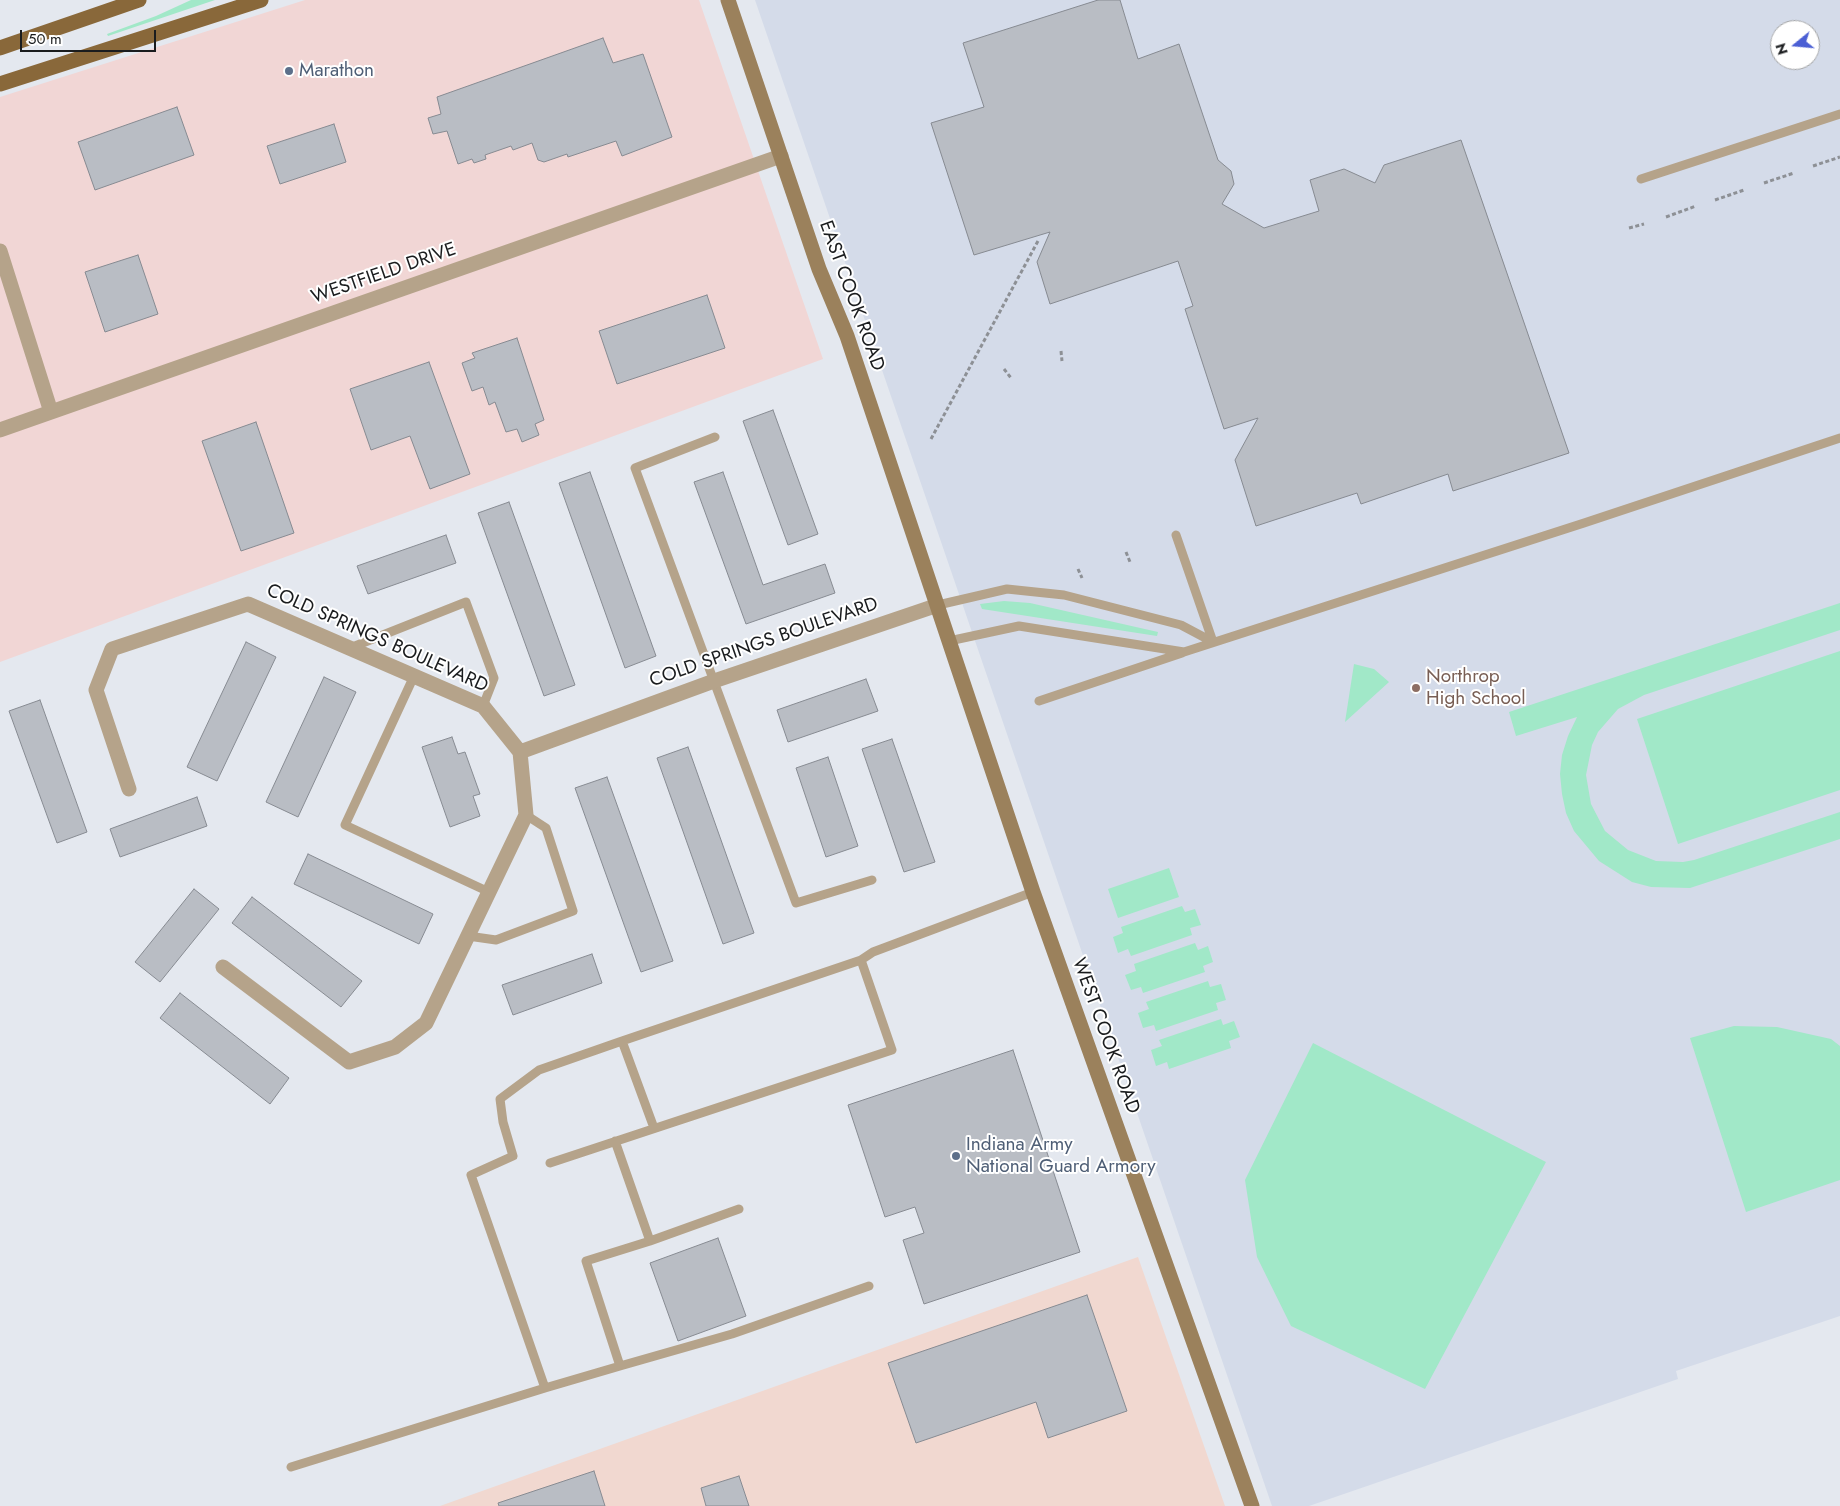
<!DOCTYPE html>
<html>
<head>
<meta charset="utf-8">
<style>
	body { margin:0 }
	#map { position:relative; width:1840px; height:1506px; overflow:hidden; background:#e4e8ef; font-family:Jost,sans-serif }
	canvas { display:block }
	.north { position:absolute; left:1770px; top:20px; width:50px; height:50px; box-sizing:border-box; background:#fff; border:1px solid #a3a4a5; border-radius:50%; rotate:253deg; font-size:14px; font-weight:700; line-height:20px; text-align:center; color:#1a1c1e }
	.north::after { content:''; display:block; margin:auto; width:18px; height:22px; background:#4b5fd4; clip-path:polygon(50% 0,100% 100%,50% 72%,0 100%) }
	.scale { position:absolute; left:20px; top:30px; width:136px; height:22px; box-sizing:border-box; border:2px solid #1a1c1e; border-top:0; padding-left:6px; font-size:15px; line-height:18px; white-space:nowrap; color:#1a1c1e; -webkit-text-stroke:4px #fff; paint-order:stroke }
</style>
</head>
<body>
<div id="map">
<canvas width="1840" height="1506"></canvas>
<div class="north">N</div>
<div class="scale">50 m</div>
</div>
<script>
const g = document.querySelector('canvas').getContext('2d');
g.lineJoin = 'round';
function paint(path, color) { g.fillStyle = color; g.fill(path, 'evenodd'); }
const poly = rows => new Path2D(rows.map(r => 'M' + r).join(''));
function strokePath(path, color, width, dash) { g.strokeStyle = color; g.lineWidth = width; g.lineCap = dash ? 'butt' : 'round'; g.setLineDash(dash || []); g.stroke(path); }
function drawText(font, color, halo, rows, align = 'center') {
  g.font = font + ' Jost,sans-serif'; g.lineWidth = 4; g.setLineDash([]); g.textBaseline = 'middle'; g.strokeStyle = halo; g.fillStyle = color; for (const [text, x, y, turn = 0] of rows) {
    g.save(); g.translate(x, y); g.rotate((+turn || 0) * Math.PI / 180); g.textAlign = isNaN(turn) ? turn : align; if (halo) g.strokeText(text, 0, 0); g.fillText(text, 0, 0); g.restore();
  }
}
paint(poly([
	[305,0,699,0,823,359,0,662,0,97]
]), '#f1d6d5');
paint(poly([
	[1138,1257,1225,1506,440,1506]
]), '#f1d8d0');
paint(poly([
	[755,0,1840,0,1840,1316,1676,1371,1678,1379,1309,1506,1272,1506],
	[1780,30,1810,30,1810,60,1780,60]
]), '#d4dbe9');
paint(poly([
	[191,0,215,0,108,36,107,34,156,16],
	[1004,601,1030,603,1158,632,1157,636,982,609,980,604],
	[1840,603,1840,630,1644,695,1618,709,1598,732,1592,745,1586,775,1591,804,1605,831,1628,850,1656,861,1683,862,1694,860,1840,812,1840,839,1690,888,1651,887,1632,882,1599,861,1574,831,1566,813,1562,794,1560,774,1562,755,1568,736,1577,717,1516,736,1509,712],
	[1840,651,1840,790,1678,844,1637,719],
	[1354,664,1374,669,1389,682,1345,722],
	[1169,868,1179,897,1118,918,1108,889],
	[1182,906,1185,912,1195,909,1201,925,1190,928,1192,935,1131,956,1128,949,1118,953,1113,937,1123,933,1121,927],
	[1195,943,1198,950,1208,946,1213,962,1203,966,1205,972,1143,993,1141,987,1131,990,1125,975,1136,971,1134,964],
	[1208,981,1210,987,1221,984,1226,1000,1216,1003,1218,1010,1156,1031,1154,1025,1143,1028,1138,1013,1149,1009,1146,1002],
	[1221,1019,1223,1025,1234,1021,1240,1037,1229,1041,1231,1048,1169,1069,1167,1062,1156,1066,1151,1050,1162,1046,1159,1040],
	[1734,1026,1777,1027,1831,1039,1840,1046,1840,1180,1746,1212,1690,1038],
	[1313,1043,1546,1162,1425,1389,1291,1326,1257,1257,1245,1180]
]), '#a1e8c8');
const building = poly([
	[1098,0,1120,0,1138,59,1179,44,1218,160,1231,171,1234,184,1222,204,1264,228,1319,211,1310,180,1344,169,1375,183,1384,165,1461,140,1569,453,1453,491,1448,474,1361,504,1357,493,1256,526,1235,460,1258,418,1224,429,1185,309,1193,306,1178,261,1050,304,1037,262,1050,232,974,255,931,123,984,107,963,43,1098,0],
	[603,38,613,63,643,54,672,137,622,156,616,141,568,157,567,154,544,162,538,160,532,143,513,150,511,146,485,155,486,159,474,163,472,159,458,164,447,131,433,134,428,118,441,114,437,97,603,38],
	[177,107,194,155,95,190,78,142,177,107],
	[334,124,346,162,280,184,267,146,334,124],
	[138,255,158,314,105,332,85,272,138,255],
	[707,295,725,348,617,384,599,331,707,295],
	[517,338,544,420,535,424,539,435,522,442,517,429,506,432,495,402,489,405,483,387,472,391,462,363,475,358,472,353,517,338],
	[429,362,470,474,430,489,410,436,371,450,350,389,429,362],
	[773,410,818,534,788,545,743,421,773,410],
	[256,422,294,533,241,551,202,441,256,422],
	[590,472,656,656,625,668,559,483,590,472],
	[723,472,763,585,825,564,835,593,746,624,694,482,723,472],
	[509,502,575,685,544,696,478,513,509,502],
	[446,535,456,563,368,594,357,566,446,535],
	[246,642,276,657,217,781,187,767,246,642],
	[324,677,356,692,298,817,266,802,324,677],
	[866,679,878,711,788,742,777,710,866,679],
	[40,700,87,832,57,843,9,711,40,700],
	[452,737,458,754,465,752,480,794,473,796,480,816,450,827,422,747,452,737],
	[892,739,935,862,904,872,862,749,892,739],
	[688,747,754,933,723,944,657,758,688,747],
	[828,757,858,846,826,857,796,768,828,757],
	[607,777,673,961,641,972,575,788,607,777],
	[197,797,207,826,120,857,110,829,197,797],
	[308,854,433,914,419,944,294,884,308,854],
	[194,889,219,909,160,982,135,962,194,889],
	[252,897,362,981,341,1007,232,923,252,897],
	[592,954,602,983,513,1015,502,985,592,954],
	[180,993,289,1078,270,1104,160,1018,180,993],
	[1013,1050,1080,1252,924,1304,903,1240,924,1233,915,1207,885,1217,848,1105,1013,1050],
	[718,1238,746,1316,678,1341,650,1263,718,1238],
	[1087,1295,1127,1411,1048,1438,1036,1402,916,1443,888,1363,1087,1295],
	[594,1471,605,1506,499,1506,498,1503,594,1471],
	[739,1476,749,1506,706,1506,701,1488,739,1476]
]);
paint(building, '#b9bdc4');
strokePath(building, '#878b92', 1);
strokePath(poly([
	[1813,166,1840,157],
	[1764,183,1794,173],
	[1715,200,1744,190],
	[1666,217,1696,206],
	[1629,228,1644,224],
	[1061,351,1062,361],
	[1004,369,1011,378],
	[931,439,1038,241],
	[1126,552,1130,562],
	[1078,569,1082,578]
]), '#8d9095', 3, [4, 2.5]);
strokePath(poly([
	[1641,179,1840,114],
	[715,437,635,468,796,903,872,880],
	[1176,535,1213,642],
	[938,605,1007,589,1064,595,1181,625,1213,642],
	[949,641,1019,626,1184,652,1584,523,1840,438],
	[350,648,466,602,494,678,483,706],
	[414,676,345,825,489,892],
	[1039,701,1182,653],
	[468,936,496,940,573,911,546,828,526,815],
	[654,1128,622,1041,861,960,873,952,1033,892],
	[615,1141,650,1241],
	[550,1163,892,1050,861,960],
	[739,1209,650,1241,586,1261,620,1366,732,1334,869,1286],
	[545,1388,620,1366],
	[291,1467,545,1388,471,1175,513,1156,503,1122,500,1099,539,1070,622,1041]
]), '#b5a38a', 9);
strokePath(poly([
	[0,251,51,412],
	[0,430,781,156],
	[520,752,714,681,938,605],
	[129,789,96,690,112,649,248,604,483,706,520,752,526,815,426,1023,395,1047,349,1062,223,967]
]), '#b5a38a', 15);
strokePath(poly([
	[728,0,819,269,847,336,1033,892,1252,1506]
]), '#9b815c', 15);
strokePath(poly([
	[0,48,139,0],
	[0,84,261,0]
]), '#89683a', 15);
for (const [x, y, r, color] of [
	[289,71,5,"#5c6f8a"],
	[1416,688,5,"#8d6e63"],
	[956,1156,5,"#5c6f8a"]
]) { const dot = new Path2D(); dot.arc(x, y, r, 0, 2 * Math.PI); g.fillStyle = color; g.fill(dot); strokePath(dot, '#fff', 2); }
drawText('19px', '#4e5e75', '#fff', [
	["Marathon",299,71],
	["Indiana Army",966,1145],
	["National Guard Armory",966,1167]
], 'left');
drawText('19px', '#1a1c1e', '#fff', [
	["WESTFIELD DRIVE",384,274,-19],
	["EAST COOK ROAD",851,296,70],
	["COLD SPRINGS BOULEVARD",377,639,24],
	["COLD SPRINGS BOULEVARD",764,643,-19],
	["WEST COOK ROAD",1105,1036,70]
]);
drawText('19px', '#785e54', '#fff', [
	["Northrop",1426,677],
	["High School",1426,699]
], 'left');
</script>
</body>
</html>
